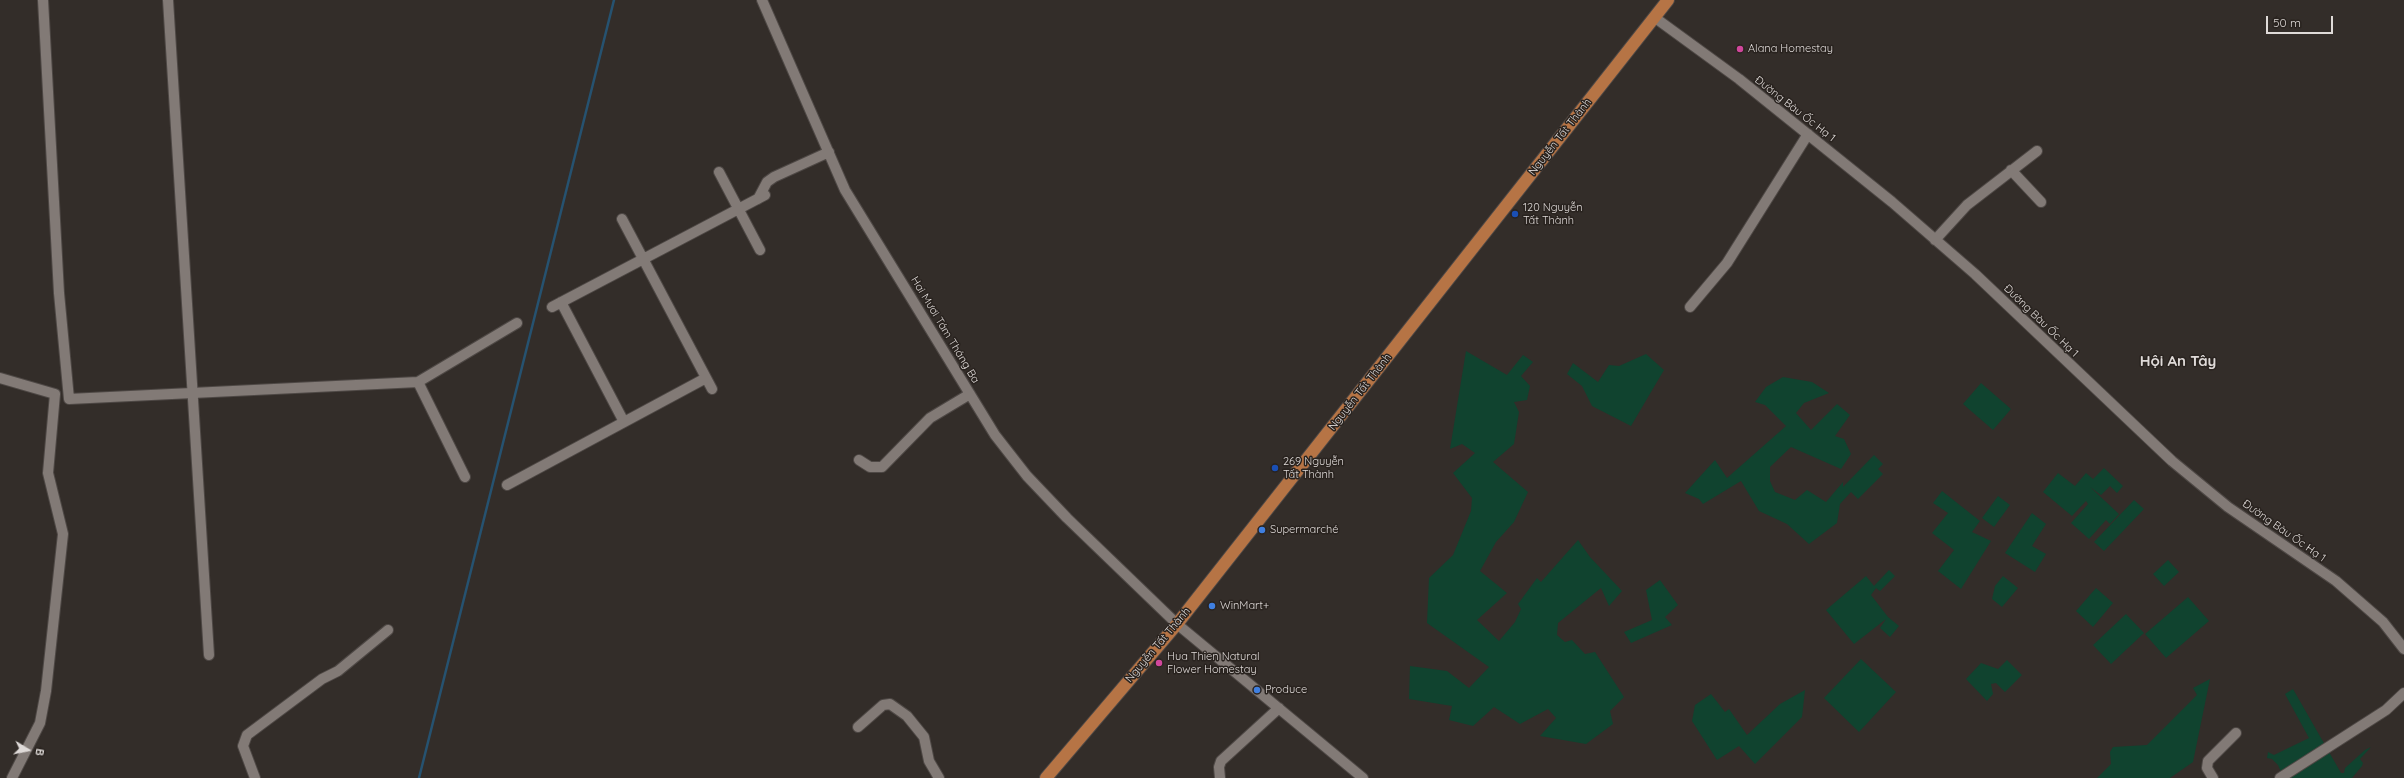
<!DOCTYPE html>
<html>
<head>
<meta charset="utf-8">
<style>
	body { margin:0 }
	#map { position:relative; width:2404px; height:778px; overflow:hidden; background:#332d29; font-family:Quicksand,sans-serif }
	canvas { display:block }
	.north { position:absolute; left:8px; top:730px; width:40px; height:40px; -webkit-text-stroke:3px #29231f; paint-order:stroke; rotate:100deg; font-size:11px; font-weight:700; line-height:16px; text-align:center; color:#dfdad8 }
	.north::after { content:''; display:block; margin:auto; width:14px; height:18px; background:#dfdad8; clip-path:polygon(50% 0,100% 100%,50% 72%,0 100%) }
	.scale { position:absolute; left:2266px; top:16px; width:67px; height:18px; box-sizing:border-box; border:2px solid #dfdad8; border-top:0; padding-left:5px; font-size:12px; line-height:14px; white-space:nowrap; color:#dfdad8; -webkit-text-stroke:3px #29231f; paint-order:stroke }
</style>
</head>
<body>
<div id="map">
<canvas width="2404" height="778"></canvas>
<div class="north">B</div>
<div class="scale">50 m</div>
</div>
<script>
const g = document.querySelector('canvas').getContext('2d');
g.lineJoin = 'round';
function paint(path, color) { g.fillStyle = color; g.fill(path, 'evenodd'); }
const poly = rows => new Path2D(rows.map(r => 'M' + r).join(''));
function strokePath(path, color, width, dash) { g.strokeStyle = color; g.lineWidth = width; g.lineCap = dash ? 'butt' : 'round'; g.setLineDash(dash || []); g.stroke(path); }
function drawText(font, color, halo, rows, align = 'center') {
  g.font = font + ' Quicksand,sans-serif'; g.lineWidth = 3; g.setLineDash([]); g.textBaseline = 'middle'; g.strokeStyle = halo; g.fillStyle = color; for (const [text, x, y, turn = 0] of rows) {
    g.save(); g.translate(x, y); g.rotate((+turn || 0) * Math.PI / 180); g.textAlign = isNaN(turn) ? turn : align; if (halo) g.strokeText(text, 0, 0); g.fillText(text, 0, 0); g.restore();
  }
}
paint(poly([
	[1466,351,1507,375,1523,355,1533,362,1521,376,1530,386,1527,400,1514,402,1519,412,1514,444,1493,462,1528,492,1514,522,1496,542,1480,571,1507,593,1477,620,1499,641,1515,622,1521,609,1518,604,1537,578,1541,582,1578,540,1590,557,1622,591,1609,606,1601,588,1558,623,1557,635,1565,642,1572,640,1585,654,1595,652,1624,697,1610,711,1613,724,1586,744,1540,736,1556,718,1548,709,1520,724,1494,707,1473,726,1449,720,1452,706,1409,699,1410,666,1447,671,1469,688,1489,667,1427,623,1429,578,1453,555,1471,511,1472,498,1453,473,1475,453,1462,444,1450,449],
	[1646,354,1664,370,1631,426,1592,406,1582,386,1567,374,1573,363,1598,382,1609,365,1619,366],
	[1783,377,1812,382,1829,393,1804,403,1796,413,1811,430,1837,404,1850,415,1835,436,1844,439,1851,454,1841,469,1791,447,1770,467,1770,481,1775,492,1795,500,1807,490,1826,502,1843,482,1843,487,1874,455,1883,464,1878,469,1883,474,1858,499,1851,492,1840,504,1837,523,1809,544,1787,524,1759,511,1741,481,1703,504,1699,499,1685,493,1715,460,1727,478,1786,426,1765,405,1755,402,1766,387],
	[1981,383,2011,409,1993,430,1963,404],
	[2104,468,2123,486,2117,493,2110,486,2101,495,2090,487,2119,514,2110,524,2106,520,2089,539,2071,523,2088,504,2086,501,2072,516,2043,492,2058,473,2075,486,2086,473,2093,479],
	[1942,491,1980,521,1972,532,1991,541,1961,589,1938,571,1954,550,1932,533,1948,513,1933,503],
	[1998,496,2010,505,1994,527,1982,518],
	[2134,500,2144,509,2104,551,2094,542],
	[2032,513,2046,524,2032,546,2046,554,2035,572,2005,553],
	[2168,560,2179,572,2164,586,2153,574],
	[1889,570,1895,576,1880,591,1876,588,1871,595,1888,617,1899,626,1890,637,1880,628,1886,619,1854,644,1826,610,1866,576,1874,586],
	[2003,576,2018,588,2002,607,1992,599,1995,586],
	[1660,580,1678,605,1665,617,1672,625,1631,643,1624,632,1652,620,1646,590],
	[2096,588,2113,603,2093,627,2076,611],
	[2188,597,2209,621,2166,658,2145,634],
	[2126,614,2144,633,2111,664,2093,645],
	[1861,659,1896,692,1859,732,1824,698],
	[2007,660,2022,675,2005,692,1996,683,1991,684,1993,694,1987,701,1966,679,1981,663,1998,669],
	[2210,679,2193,762,2170,778,2097,778,2111,764,2110,752,2113,747,2147,745,2197,695,2193,688],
	[2293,689,2341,773,2344,773,2345,768,2365,750,2371,747,2360,759,2363,763,2362,766,2352,778,2282,778,2282,774,2278,765,2272,759,2267,758,2268,752,2274,755,2309,738,2285,694],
	[1805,690,1802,717,1755,764,1739,746,1717,760,1692,721,1695,705,1711,694,1725,712,1729,709,1747,735,1780,704]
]), '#10432f');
strokePath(poly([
	[419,778,614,0]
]), '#265270', 2.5);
const minor = poly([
	[43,0,59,293,69,399,418,382,517,323],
	[168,0,209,655],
	[762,0,845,190,995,435,1027,476,1067,518,1177,624,1363,778],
	[1654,17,1739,79,1892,202,1975,274,2172,461,2228,507,2336,581,2383,622,2404,649],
	[2011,170,2041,202],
	[719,172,760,250],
	[758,199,767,182,774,177,829,152],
	[622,219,712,389],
	[1935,240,1967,205,2037,151],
	[561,302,624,422],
	[552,307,765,195],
	[1690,307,1727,263,1808,134],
	[0,378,55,394,48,473,63,534,46,691,40,723,12,778],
	[418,382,465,477],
	[859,460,870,467,882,467,930,418,970,394],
	[507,485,706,378],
	[858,727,883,705,890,704,907,716,924,737,929,761,939,778],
	[255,778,243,746,247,735,322,679,338,671,388,630],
	[1220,778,1219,767,1221,761,1279,708],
	[2213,778,2207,768,2208,761,2236,733],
	[2280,778,2386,710,2404,693]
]);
const major = poly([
	[1046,778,1177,624,1668,0]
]);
strokePath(minor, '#4e4845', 12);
strokePath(major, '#4e4845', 14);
strokePath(minor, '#827a76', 10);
strokePath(major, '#b67445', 12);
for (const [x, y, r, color] of [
	[1740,49,4,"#d1479c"],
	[1515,214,4,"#1a4fb4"],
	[1275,468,4,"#1a4fb4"],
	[1262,530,4,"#3f7fe0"],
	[1212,606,4,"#3f7fe0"],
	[1159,663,4,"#d1479c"],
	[1257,690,4,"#3f7fe0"]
]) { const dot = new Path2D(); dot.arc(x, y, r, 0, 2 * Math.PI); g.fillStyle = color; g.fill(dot); strokePath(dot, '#29231f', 1.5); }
drawText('11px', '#dfdad8', '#29231f', [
	["Alana Homestay",1748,49],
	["120 Nguyễn",1523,208],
	["Tất Thành",1523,221],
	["269 Nguyễn",1283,462],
	["Tất Thành",1283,475],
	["Supermarché",1270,530],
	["WinMart+",1220,606],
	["Hua Thien Natural",1167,657],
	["Flower Homestay",1167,670],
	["Produce",1265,690]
], 'left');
drawText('11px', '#dfdad8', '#29231f', [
	["Đường Bàu Ốc Hạ 1",1795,109,38],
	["Nguyễn Tất Thành",1560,137,-52],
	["Đường Bàu Ốc Hạ 1",2041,321,44],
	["Hai Mươi Tám Tháng Ba",945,330,59],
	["Nguyễn Tất Thành",1360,392,-52],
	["Đường Bàu Ốc Hạ 1",2284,531,35],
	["Nguyễn Tất Thành",1158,645,-50]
]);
drawText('bold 15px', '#dfdad8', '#29231f', [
	["Hội An Tây",2178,361]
]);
</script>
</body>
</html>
